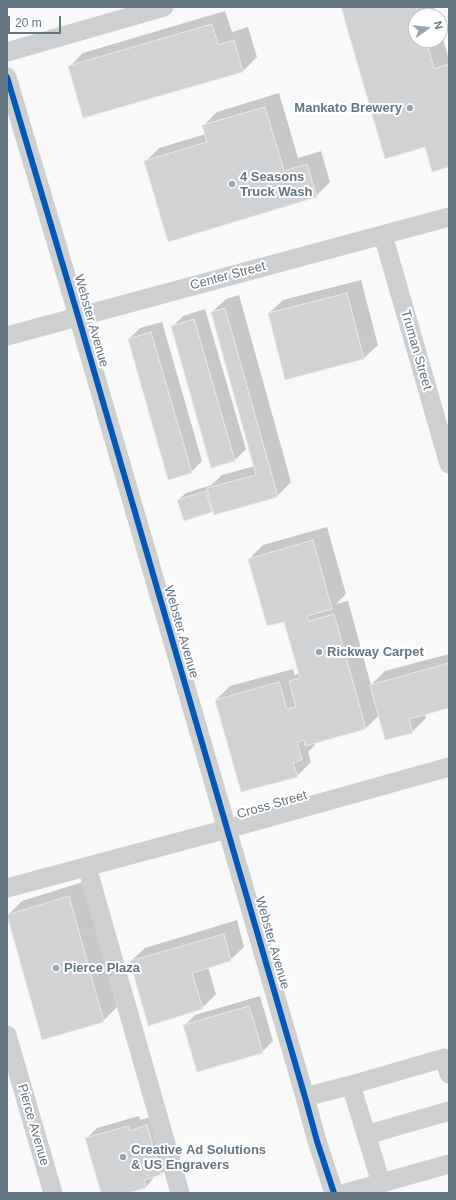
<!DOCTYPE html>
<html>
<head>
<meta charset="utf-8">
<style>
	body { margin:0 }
	#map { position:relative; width:456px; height:1200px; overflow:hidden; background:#f9f9f9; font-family:Helvetica,sans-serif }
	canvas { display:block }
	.frame { position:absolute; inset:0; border:8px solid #657683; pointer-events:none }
	.north { position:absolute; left:408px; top:8px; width:40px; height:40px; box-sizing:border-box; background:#fff; border:1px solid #c1c8cd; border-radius:50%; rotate:75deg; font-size:11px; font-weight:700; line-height:16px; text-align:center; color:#657683 }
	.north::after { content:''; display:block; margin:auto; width:14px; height:18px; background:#99a4ac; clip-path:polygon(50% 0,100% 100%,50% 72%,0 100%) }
	.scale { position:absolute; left:8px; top:16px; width:53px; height:18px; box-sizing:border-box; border:2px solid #657683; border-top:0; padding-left:5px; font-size:12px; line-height:14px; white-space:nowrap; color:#657683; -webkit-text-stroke:3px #fff; paint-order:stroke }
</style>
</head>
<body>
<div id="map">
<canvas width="456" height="1200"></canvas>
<div class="frame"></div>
<div class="north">N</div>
<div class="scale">20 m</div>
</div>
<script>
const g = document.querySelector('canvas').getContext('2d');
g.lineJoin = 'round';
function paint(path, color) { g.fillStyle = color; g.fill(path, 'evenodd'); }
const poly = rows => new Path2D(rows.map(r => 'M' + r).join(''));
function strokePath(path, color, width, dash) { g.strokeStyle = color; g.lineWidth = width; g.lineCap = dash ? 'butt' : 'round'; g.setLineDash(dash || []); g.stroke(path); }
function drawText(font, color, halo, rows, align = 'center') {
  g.font = font + ' Helvetica,sans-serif'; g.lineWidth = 4; g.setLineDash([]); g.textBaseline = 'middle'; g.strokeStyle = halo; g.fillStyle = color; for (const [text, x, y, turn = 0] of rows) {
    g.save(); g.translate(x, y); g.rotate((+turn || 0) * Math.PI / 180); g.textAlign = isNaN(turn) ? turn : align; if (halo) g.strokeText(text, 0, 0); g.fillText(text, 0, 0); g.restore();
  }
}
paint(poly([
	[342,7,434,7,436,16,416,16,416,40,440,40,440,29,448,56,449,55,449,166,426,146],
	[225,11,232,32,248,27,257,57,243,71,84,117,69,67,83,53],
	[279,93,298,158,321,151,330,182,316,196,145,162,159,148,206,134,203,126,217,112],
	[361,280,378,345,364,358,269,313,283,300],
	[239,295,291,482,277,496,214,510,212,512,184,520,178,500,186,493,211,485,222,475,255,466,212,312,226,299],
	[205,309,246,449,235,460,172,327,183,316],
	[162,322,202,461,191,472,129,339,140,328],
	[327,527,346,594,336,604,348,601,371,685,385,671,449,654,449,707,425,714,426,718,412,732,379,715,366,728,314,743,315,745,308,752,311,762,297,776,216,700,230,686,293,669,295,676,299,672,285,620,249,559,263,545],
	[83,882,117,1007,103,1021,8,915,22,901],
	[237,920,244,947,230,960,208,967,216,994,202,1008,131,961,145,948],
	[260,996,273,1041,262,1052,184,1026,195,1015],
	[158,1115,172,1163,161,1174,156,1175,146,1187,123,1193,102,1193,86,1139,97,1128,139,1116,140,1120]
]), '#0003');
const building = poly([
	[341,7,416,7,419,16,416,16,416,40,426,40,434,69,449,64,449,167,432,172,425,147,385,159,341,7],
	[212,24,218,45,234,40,243,72,83,118,68,66,212,24],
	[265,107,284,171,307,164,317,197,168,242,144,161,207,142,202,125,265,107],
	[347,293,364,359,285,380,268,313,347,293],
	[225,308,278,497,214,515,207,488,256,475,211,312,225,308],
	[194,319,235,461,211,468,171,326,194,319],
	[151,332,192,473,168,480,128,339,151,332],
	[206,491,212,512,184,521,177,500,206,491],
	[313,540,332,609,307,616,309,621,334,614,366,729,305,746,304,740,297,742,302,760,293,763,298,777,241,792,215,700,279,682,287,709,296,707,289,681,300,678,284,622,267,626,248,559,313,540],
	[449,663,449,708,409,719,413,733,385,740,370,685,449,663],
	[69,896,104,1022,42,1040,7,915,69,896],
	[224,934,231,961,192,973,203,1009,148,1026,130,961,224,934],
	[249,1006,263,1053,197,1072,183,1025,249,1006],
	[147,1125,161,1175,144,1180,146,1188,127,1193,101,1193,85,1138,128,1126,129,1131,147,1125]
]);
paint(building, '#d0d2d3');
strokePath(building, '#e8e8e8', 1);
strokePath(poly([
	[7,52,164,7],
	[7,77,78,316,305,1097,317,1141,334,1193],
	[383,235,449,464],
	[7,336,449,217],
	[87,867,180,1193],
	[7,888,227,829,449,767],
	[7,1035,53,1193],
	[305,1097,351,1085],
	[366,1135,449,1111],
	[381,1183,351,1085,444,1058,449,1074],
	[346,1193,449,1164]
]), '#cecfd0', 19);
strokePath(poly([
	[7,77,78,316,305,1097,317,1141,334,1193]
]), '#0057b8', 6);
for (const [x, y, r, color] of [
	[410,108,4,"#99a4ac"],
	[232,184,4,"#99a4ac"],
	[319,652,4,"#99a4ac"],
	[56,968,4,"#99a4ac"],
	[123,1157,4,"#99a4ac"]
]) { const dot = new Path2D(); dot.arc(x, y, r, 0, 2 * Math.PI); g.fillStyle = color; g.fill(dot); strokePath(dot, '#fff', 1.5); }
drawText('bold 13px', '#657683', '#fff', [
	["Mankato Brewery",402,108,"right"],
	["4 Seasons",240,177],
	["Truck Wash",240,192],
	["Rickway Carpet",327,652],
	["Pierce Plaza",64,968],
	["Creative Ad Solutions",131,1150],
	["& US Engravers",131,1165]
], 'left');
drawText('13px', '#657683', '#fff', [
	["Center Street",228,276,-15],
	["Webster Avenue",91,321,74],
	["Truman Street",416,350,74],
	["Webster Avenue",181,632,74],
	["Cross Street",272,805,-16],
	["Webster Avenue",272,943,74],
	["Pierce Avenue",33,1125,74]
]);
</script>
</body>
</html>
